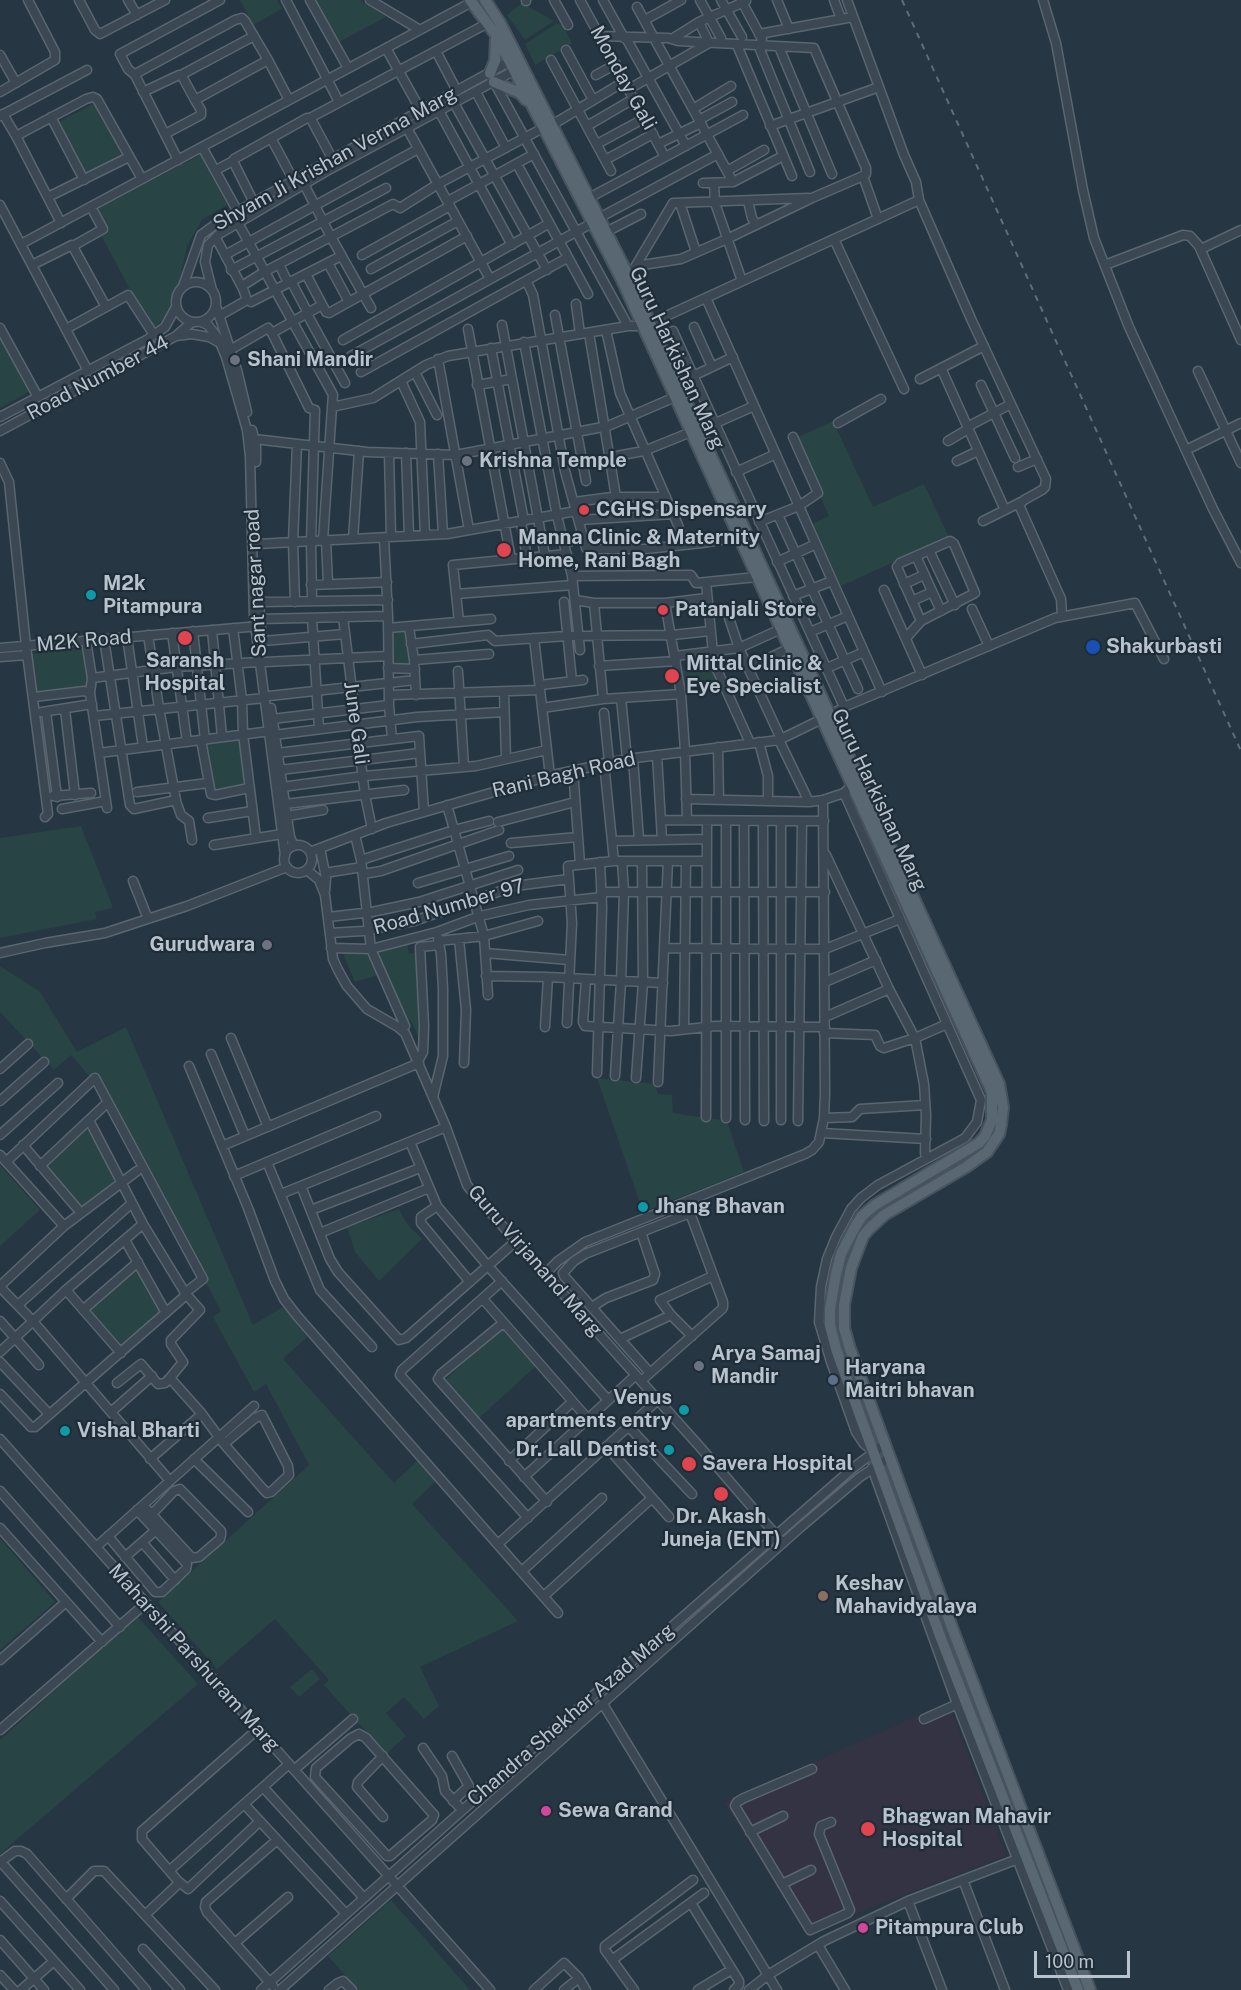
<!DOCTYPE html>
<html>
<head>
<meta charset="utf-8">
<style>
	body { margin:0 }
	#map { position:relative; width:1241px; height:1990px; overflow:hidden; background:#263743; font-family:"Public Sans",sans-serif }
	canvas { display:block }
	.scale { position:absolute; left:1034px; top:1951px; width:96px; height:27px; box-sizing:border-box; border:3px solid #b8c3cd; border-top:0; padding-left:8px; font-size:18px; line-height:21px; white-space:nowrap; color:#b8c3cd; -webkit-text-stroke:4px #1f2d38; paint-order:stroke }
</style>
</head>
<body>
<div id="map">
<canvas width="1241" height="1990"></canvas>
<div class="scale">100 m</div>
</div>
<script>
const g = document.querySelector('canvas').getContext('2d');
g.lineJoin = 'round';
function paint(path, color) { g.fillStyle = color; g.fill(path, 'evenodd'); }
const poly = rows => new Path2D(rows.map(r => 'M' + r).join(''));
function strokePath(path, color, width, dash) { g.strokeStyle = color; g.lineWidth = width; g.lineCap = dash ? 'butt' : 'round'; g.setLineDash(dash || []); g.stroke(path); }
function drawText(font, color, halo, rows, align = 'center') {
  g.font = font + ' "Public Sans",sans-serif'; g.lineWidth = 4.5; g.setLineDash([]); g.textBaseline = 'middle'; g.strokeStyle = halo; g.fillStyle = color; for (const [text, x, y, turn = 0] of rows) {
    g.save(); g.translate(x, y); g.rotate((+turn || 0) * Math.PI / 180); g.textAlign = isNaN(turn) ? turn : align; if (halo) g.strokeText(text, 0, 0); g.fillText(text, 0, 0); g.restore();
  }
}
paint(poly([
	[948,1702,1006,1856,863,1911,808,1938,724,1802]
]), '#334');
paint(poly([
	[240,0,277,0,282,9,253,25],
	[314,0,360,0,386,17,337,43],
	[522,3,554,21,525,40,507,15],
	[557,23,564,27,572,44,535,65,525,44],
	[95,103,124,158,86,178,57,123],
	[200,155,227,205,202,220,187,246,172,314,151,329,100,233,94,211],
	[0,338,29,392,0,408],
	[833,421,873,507,924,484,949,537,841,586,813,524,829,516,794,439],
	[408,628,413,668,389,667,389,629],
	[85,647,91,686,36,693,31,654],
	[714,668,718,678,703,686,682,688,680,671],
	[239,737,247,787,213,792,205,742],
	[81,826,113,908,95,912,97,919,0,938,0,838],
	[407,943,409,954,420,951,422,1047,412,1022,398,1013,382,974,355,982,341,949],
	[0,966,40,992,77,1052,126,1027,253,1325,283,1307,307,1337,283,1359,394,1483,418,1460,436,1481,412,1504,518,1621,420,1667,439,1706,424,1719,404,1697,386,1713,406,1736,386,1754,324,1685,329,1680,275,1619,217,1669,158,1602,309,1465,266,1384,254,1392,213,1317,221,1311,94,1073,90,1077,71,1055,54,1070,0,1012],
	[597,1078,655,1084,658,1094,672,1095,673,1113,727,1121,744,1172,643,1212],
	[86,1127,115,1180,80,1209,43,1167],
	[0,1165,40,1210,0,1246],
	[399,1209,407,1224,422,1239,379,1281,355,1252,347,1227],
	[137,1267,163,1312,123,1348,89,1310],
	[502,1328,536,1366,478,1419,444,1381],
	[0,1538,55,1602,0,1650],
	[137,1616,198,1684,0,1854,0,1740],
	[312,1669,320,1679,299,1697,290,1687],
	[391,1900,470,1990,358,1990,328,1956]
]), '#284444');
const minor = poly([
	[79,0,95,30,100,34,165,0],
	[128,0,137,15],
	[286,0,339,102],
	[310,0,348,68],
	[370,0,420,30],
	[526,0,526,1],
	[554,0,568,25],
	[580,0,665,157],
	[603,0,624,38],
	[700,0,721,38],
	[721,0,742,37],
	[741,0,762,39,759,47,810,172],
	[777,0,789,29],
	[834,0,841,19],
	[847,0,904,155,916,182,919,200,972,321,1046,479,1045,487,1042,490,1024,500,1019,505,1061,599,1062,616],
	[1043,0,1056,43,1083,190,1094,238,1129,327,1213,509,1241,563],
	[637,7,733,182],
	[645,20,681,0],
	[699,22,709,43],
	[759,34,853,17],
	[601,36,668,38,678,41,814,48,866,168,866,174,863,176,812,198,727,239,681,259,636,266],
	[626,38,686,146],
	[672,39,699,22,746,1],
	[737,45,792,176],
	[779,47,832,174],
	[386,48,421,111],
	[566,50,593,100],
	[436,51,457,91],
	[0,55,16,83],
	[551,60,611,171],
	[135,75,128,69,120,54,220,0],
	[181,75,254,36],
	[596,75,616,64],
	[494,82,628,326],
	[629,89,709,43],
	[0,92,55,60,55,52,28,0],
	[143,92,179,75,182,76,195,100,201,110,201,115,165,134],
	[476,92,506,148],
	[195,100,268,60],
	[454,103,547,270],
	[693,109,731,86],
	[439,111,512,245],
	[3,114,16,136],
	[0,116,87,70],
	[51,117,84,180],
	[310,118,488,23],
	[699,120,732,102],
	[552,125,625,81],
	[587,126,635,98],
	[770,126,879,87],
	[407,128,490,279],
	[271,138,294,181],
	[597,144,645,118],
	[658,144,701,123],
	[202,147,238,212],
	[178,160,136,77,137,73,235,20,242,18,245,21,268,60,289,100],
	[605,160,653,134],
	[517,164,588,294],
	[216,170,233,161],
	[727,171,764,150],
	[863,176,878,219],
	[703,183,733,182,783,156],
	[714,183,715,203,742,281],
	[304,184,331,237,371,308],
	[48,197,129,157],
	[589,198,743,115],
	[448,201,534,154],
	[748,201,752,218,756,225],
	[254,203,234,163,234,159,307,118,311,119,333,160],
	[680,203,696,252],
	[0,205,88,371],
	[599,218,718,154],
	[61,223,16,136,86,99,93,97,97,99,142,179],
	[238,223,331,391,333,395,332,407],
	[606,232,641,214],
	[216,238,242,287],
	[834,239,904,389],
	[21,244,472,2],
	[73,246,103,229,91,207],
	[1201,249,1241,230],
	[225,255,418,149],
	[362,255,450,206],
	[328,263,349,302],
	[279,264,288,283],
	[32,265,72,245,106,307],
	[1105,265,1183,235,1190,236,1199,246,1241,340],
	[371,269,458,221],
	[231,270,386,188],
	[306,274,326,312,329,313,467,236],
	[629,277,673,203,808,198],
	[291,281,308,313],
	'176 302a20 20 0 1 1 40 0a20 20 0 1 1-40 0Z',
	[527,282,533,295,565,471,586,548,589,549,646,549,702,543,739,537],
	[183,286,201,235,220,221,514,59],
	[212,290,205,262,208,245,219,234,325,172,519,68],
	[706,298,882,692],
	[251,302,341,256],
	[576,304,580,334],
	[216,306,237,370,247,412],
	[307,314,345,383],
	[555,315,586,481],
	[219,316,247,300,242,286,264,272,393,204,400,208,438,184,543,128],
	[201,322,208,325,218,338,226,357,247,430,250,456,254,617,285,856],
	[651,323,919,200],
	[502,325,545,556],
	[694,327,712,367],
	[0,328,38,397],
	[66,329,128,295,154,335],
	[468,329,511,559],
	[606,330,620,393,678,525,684,545],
	[673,331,844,707],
	[272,333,322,305],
	[589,333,616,497],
	[176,336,192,334,209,337,220,343],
	[343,340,548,224],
	[524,342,557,516,572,576,580,650],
	[491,348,524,521],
	[230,350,268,328,272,333,309,408,315,410,311,541,312,601],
	[351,356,592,223],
	[438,359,469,530],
	[941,368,1005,510],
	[1198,371,1241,463],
	[361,372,567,258],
	[415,372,437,415],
	[693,376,733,357],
	[920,379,984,346],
	[401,381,420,422,425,535],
	[477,385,512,379],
	[981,385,1015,458],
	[0,417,148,339,165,327,176,307],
	[838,423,881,399],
	[967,427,1011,404],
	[252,430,256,446,256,462],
	[700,430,754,406],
	[0,431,176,336,192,322],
	[254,439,367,452,456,455,608,426,675,397],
	[948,441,968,429],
	[1186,450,1241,423],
	[389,453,391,537],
	[406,453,409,536],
	[438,454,443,534],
	[611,457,644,451,691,432],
	[957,461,978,451],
	[0,463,9,482,26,646,48,814,45,817],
	[1018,467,1037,459],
	[736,472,776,454],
	[574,502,612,497,666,497],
	[778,515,858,689],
	[579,520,674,514],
	[983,521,1021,502],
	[521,522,527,558],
	[759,522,799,506,818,493,793,437],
	[384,538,388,616,389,705,392,739],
	[353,539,359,451],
	[323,540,332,407,373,398,426,365,448,356,628,326,643,326],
	[326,540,328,584],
	[564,543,583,538],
	[257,544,447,534,576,511],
	[929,550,955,605],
	[916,556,941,611],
	[777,562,816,544],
	[572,576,691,575,696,583,757,577],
	[706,582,714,663,750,743],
	[904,584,924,575],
	[311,585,387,582],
	[884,590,922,675],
	[456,594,573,585],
	[793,596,832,581],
	[575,600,594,603,603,699],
	[912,601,932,592],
	[259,602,388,600],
	[295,602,293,542,297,444],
	[564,602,572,681],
	[594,603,665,603,707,598],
	[665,603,681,694,685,751,687,820],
	[259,604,262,639],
	[972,609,989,646],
	[343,617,365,795,372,829],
	[312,618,319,729],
	[729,618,739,648,781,739],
	[260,619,388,616],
	[459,622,453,565,567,554],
	[409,627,414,660,416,695],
	[233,628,242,700,243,734,256,838],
	[388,628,491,619],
	[212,630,222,737],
	[193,631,205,740],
	[810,632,848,616],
	[172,633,187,742],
	[127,637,143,747],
	[534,638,550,776],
	[906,638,921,621,975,593,954,544,950,541,900,563,897,567,921,621],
	[104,639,130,805,134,809,176,800,159,708,148,635],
	[263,641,345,634],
	[411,644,488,635,495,641,567,636,672,635,710,631],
	[87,647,92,678,90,693],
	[0,648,260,626],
	[675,656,739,648,781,629],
	[0,657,27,655],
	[414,660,489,654],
	[265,662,388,656],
	[599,666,676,661],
	[388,668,415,669],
	[748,668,790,648],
	[827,668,864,652],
	[458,671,464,767],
	[92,678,176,667,259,662],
	[540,685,583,680],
	[504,692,506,759],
	[389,695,540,690],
	[269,696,415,680],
	[34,697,84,691,90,693,107,808],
	[621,698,627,759],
	[271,708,290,837,294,846],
	[542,708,603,699,681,694],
	[65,710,75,795],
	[42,712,92,704],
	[46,712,57,797],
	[604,713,609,762],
	[94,716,264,698],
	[829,716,844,707,1055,618,1135,603,1164,659],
	[272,719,389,705],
	[274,735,417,717,504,712],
	[201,740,211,794,215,795,249,788],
	[779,740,809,802],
	[759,742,768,776,768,801],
	[718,747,719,800],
	[99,753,271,731],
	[277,753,419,736,424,812],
	[657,755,662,840],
	[633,758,639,840],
	[604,763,614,861],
	[280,770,420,753],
	[573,770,580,864],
	[282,787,364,776,476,766,547,750],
	[137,792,208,783],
	[844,793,981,1100,977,1122,965,1138,878,1185,861,1198,851,1209,836,1237,827,1259,821,1287,819,1322,831,1362,856,1432,864,1444,873,1451],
	[53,796,91,793],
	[686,799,809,802,823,800],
	[176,801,181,815,189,821,192,840],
	[285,804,404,790],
	[447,805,484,936,488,995],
	[62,809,106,801],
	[287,816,323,810],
	[208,818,252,811],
	[662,820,824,821],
	[744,821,745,1120],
	[763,821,764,1121],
	[498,822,575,802],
	[355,835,361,860,371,949,405,1026],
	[612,841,706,839],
	[511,843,578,837],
	[214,845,282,834],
	'284 859a14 14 0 1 1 28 0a14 14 0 1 1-28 0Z',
	[320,848,326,878,325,891],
	[310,852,386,823,553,775,627,759,779,740,822,719],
	[826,855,889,989,915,1038,924,1084,926,1115,925,1153],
	[361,860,454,830,489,821],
	[307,870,319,880,325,895,333,959,338,970,347,986,367,1009,398,1027,405,1033,446,1127,467,1185,474,1194,700,1447,783,1543],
	[325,873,362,867],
	[363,874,381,871,499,830],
	[133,881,148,919],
	[418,883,509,856],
	[601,892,825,892],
	[328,917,372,912,419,902,518,870],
	[330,933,363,931,414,921,515,886,569,879],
	[459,939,466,1010,464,1063],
	[438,941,484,936,538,921],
	[331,948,371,949,437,932,480,916,529,905,602,897],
	[665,948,825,949,900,919],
	[0,953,45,943,105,933,187,906,287,867],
	[485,953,570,960],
	[486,976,548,977,663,983],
	[586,979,583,1022,585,1026,671,1031,715,1026,825,1027],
	[825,982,876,960],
	[825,1017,889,989],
	[567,1023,572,923,568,866,614,861,706,861],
	[545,1027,548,977],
	[684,1029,686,861],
	[824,1033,875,1035,880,1046,884,1048,915,1038,947,1024],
	[231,1038,268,1127],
	[211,1054,245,1136],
	[418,1061,423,1052,424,1026,420,947,439,945],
	[189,1066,248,1208,275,1281,284,1299,298,1317,558,1613],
	[0,1069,28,1044],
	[597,1073,602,907,600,862],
	[615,1076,621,981,624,892,622,861],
	[636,1078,643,982,642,861],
	[658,1082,668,861],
	[433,1097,443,1056,443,989,441,954,437,932],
	[0,1101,44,1062],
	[706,1117,707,821],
	[726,1118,726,821],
	[824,1118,852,1117,860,1109,925,1105],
	[781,1120,781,821],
	[798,1121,802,821],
	[822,1133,926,1139],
	[0,1135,58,1083],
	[410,1142,437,1206,488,1266,608,1400],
	[23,1145,81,1213],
	[222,1146,419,1063],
	[0,1155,64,1226],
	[6,1162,95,1078,203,1279,185,1293,200,1310,171,1340,171,1344,183,1362,170,1378,202,1414,224,1444,263,1489,267,1493,271,1492,289,1475,288,1466,262,1415,255,1418,224,1444],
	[267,1162,320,1290,372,1347],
	[40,1166,108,1102],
	[234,1176,376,1116],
	[301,1186,330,1259,338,1272,399,1340,406,1338,516,1241],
	[281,1194,446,1127],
	[437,1206,421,1217,421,1223,470,1282],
	[311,1210,420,1168],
	[320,1233,429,1188],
	[125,1240,166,1313],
	[545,1274,558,1261,585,1242,805,1154,812,1150,819,1142,824,1118,825,1093,823,800,844,793,848,789],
	[502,1281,402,1370,400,1375,528,1518],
	[0,1286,64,1226,137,1171],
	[0,1287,32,1320,170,1481],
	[66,1290,121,1353],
	[483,1299,588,1419],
	[18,1305,132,1203],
	[592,1307,606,1298,653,1280,655,1274,641,1232],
	[83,1310,138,1262],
	[0,1321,39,1365],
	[503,1323,441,1374,438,1379,547,1502],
	[692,1336,671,1315,660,1300,713,1276],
	[620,1339,671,1315],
	[0,1352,66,1290,143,1224],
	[0,1362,49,1414],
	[641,1381,722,1309,723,1307,723,1302,690,1213,585,1254,574,1261,563,1273,564,1276,650,1373],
	[117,1383,141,1364,158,1384,165,1383,170,1378],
	[0,1394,31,1427,35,1427,185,1296,184,1291,143,1224,89,1120],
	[111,1412,152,1376],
	[629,1427,692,1494],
	[0,1439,490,1990],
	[607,1447,669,1517],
	[150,1459,202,1414],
	[194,1459,248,1512],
	[509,1461,572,1402],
	[872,1468,957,1704,1068,1990],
	[524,1477,636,1375],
	[0,1491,120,1627],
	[143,1505,192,1558,199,1557,220,1539,221,1535,221,1531,180,1489,174,1491,152,1514],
	[0,1528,102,1642],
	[108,1536,155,1592,162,1592,186,1569,187,1564,137,1510],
	[142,1542,175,1580],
	[498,1544,658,1400],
	[96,1547,254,1406],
	[125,1557,156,1530],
	[522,1571,602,1498],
	[544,1596,652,1498],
	[0,1660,66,1602],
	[603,1704,777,1990],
	[924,1719,962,1702],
	[0,1730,146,1603],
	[359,1734,366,1738,434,1815,432,1820,390,1856,387,1856,315,1777,316,1768,351,1738,359,1734],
	[423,1748,442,1776,445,1791,462,1810],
	[383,1756,358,1782,357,1787,383,1817],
	[452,1756,469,1786,453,1801],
	[812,1769,744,1798,737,1802,735,1806,810,1930,848,1913,850,1910,819,1834,821,1826,831,1822],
	[294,1770,353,1719],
	[263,1787,364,1898],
	[244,1804,346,1914],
	[750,1832,783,1816],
	[0,1861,114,1990],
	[0,1862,15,1851,21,1851,27,1854,146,1990],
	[170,1870,289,1764],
	[963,1880,1005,1990],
	[178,1881,188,1889,260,1821],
	[782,1884,811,1870],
	[66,1899,94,1871,104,1871,215,1990],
	[0,1901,80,1990],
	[908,1901,942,1990],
	[691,1903,739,1981,739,1985,734,1990],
	[145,1915,177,1885,178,1881,142,1839,142,1831,258,1729],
	[0,1940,44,1990],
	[235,1943,288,1897],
	[818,1945,845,1990],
	[143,1949,180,1990],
	[612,1960,704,1893],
	[0,1975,14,1990],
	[273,1986,207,1912,205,1907,206,1902,277,1840],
	[21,1990,54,1961],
	[261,1990,484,1791,853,1468,885,1444],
	[280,1990,802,1526,860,1477,890,1457],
	[329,1990,338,1983,343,1981,352,1990],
	[534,1990,564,1963,579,1978,586,1990],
	[564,1990,579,1978],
	[634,1990,605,1950,605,1946,693,1880],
	[698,1990,731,1970],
	[749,1990,768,1975,824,1941,908,1901,1023,1857]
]);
const major = poly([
	[470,0,496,35,622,280,992,1092,992,1120,985,1136,979,1143,875,1205,862,1216,855,1227,841,1254,836,1274,830,1309,830,1325,836,1349,940,1636,1078,1990],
	[485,0,500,23,629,277,999,1084,1003,1107,1001,1125,999,1134,987,1152,966,1167,884,1215,870,1228,863,1236,851,1268,844,1305,844,1328,850,1349,954,1633,1090,1990],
	[490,73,495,61,496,38],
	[494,82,520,93,526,100]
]);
strokePath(minor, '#596670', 11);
strokePath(major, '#47545f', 14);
strokePath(minor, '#3b4853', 8);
strokePath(major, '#596773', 10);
strokePath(poly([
	[902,0,1241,751]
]), '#5d6d7a', 2, [6, 6]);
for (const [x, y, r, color] of [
	[235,360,6,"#6b7280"],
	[467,461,6,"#6b7280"],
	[584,510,6,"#e0444e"],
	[504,550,8,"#e0444e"],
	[91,595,6,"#0f9aa8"],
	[663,610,6,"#e0444e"],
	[185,638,8,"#e0444e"],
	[1093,647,8,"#1a4fb4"],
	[672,676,8,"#e0444e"],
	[267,945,6,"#6b7280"],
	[643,1207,6,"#0f9aa8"],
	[699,1366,6,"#6b7280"],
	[833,1380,6,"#5c6f8a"],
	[684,1410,6,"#0f9aa8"],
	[65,1431,6,"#0f9aa8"],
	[669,1450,6,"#0f9aa8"],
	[689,1464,8,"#e0444e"],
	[721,1494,8,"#e0444e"],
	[823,1596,6,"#8d6e63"],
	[546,1811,6,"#d1479c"],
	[868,1829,8,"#e0444e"],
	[863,1928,6,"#d1479c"]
]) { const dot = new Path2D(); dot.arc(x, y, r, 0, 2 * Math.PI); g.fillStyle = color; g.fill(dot); strokePath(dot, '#1f2d38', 2); }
drawText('20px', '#b8c3cd', '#1f2d38', [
	["Monday Gali",623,78,61],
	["Shyam Ji Krishan Verma Marg",335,159,-29],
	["Guru Harkishan Marg",677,358,65],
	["Road Number 44",98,378,-28],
	["Sant nagar road",256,583,-93],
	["M2K Road",84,641,-5],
	["June Gali",356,723,82],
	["Rani Bagh Road",564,775,-13],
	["Guru Harkishan Marg",879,800,65],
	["Road Number 97",449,907,-16],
	["Guru Virjanand Marg",535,1261,49],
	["Maharshi Parshuram Marg",194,1658,48],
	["Chandra Shekhar Azad Marg",571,1715,-41]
]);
drawText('bold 20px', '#b8c3cd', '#1f2d38', [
	["Shani Mandir",247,360],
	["Krishna Temple",479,461],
	["CGHS Dispensary",596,510],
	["Manna Clinic & Maternity",518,538],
	["Home, Rani Bagh",518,561],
	["M2k",103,584],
	["Pitampura",103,607],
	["Patanjali Store",675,610],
	["Shakurbasti",1106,647],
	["Saransh",185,661,"center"],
	["Hospital",185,684,"center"],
	["Mittal Clinic &",686,664],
	["Eye Specialist",686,687],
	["Gurudwara",255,945,"right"],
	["Jhang Bhavan",655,1207],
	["Arya Samaj",711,1354],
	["Mandir",711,1377],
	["Haryana",845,1368],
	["Maitri bhavan",845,1391],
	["Venus",672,1398,"right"],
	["apartments entry",672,1421,"right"],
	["Vishal Bharti",77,1431],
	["Dr. Lall Dentist",657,1450,"right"],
	["Savera Hospital",702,1464],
	["Dr. Akash",721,1517,"center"],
	["Juneja (ENT)",721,1540,"center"],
	["Keshav",835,1584],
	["Mahavidyalaya",835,1607],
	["Sewa Grand",558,1811],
	["Bhagwan Mahavir",882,1817],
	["Hospital",882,1840],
	["Pitampura Club",875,1928]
], 'left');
</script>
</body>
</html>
